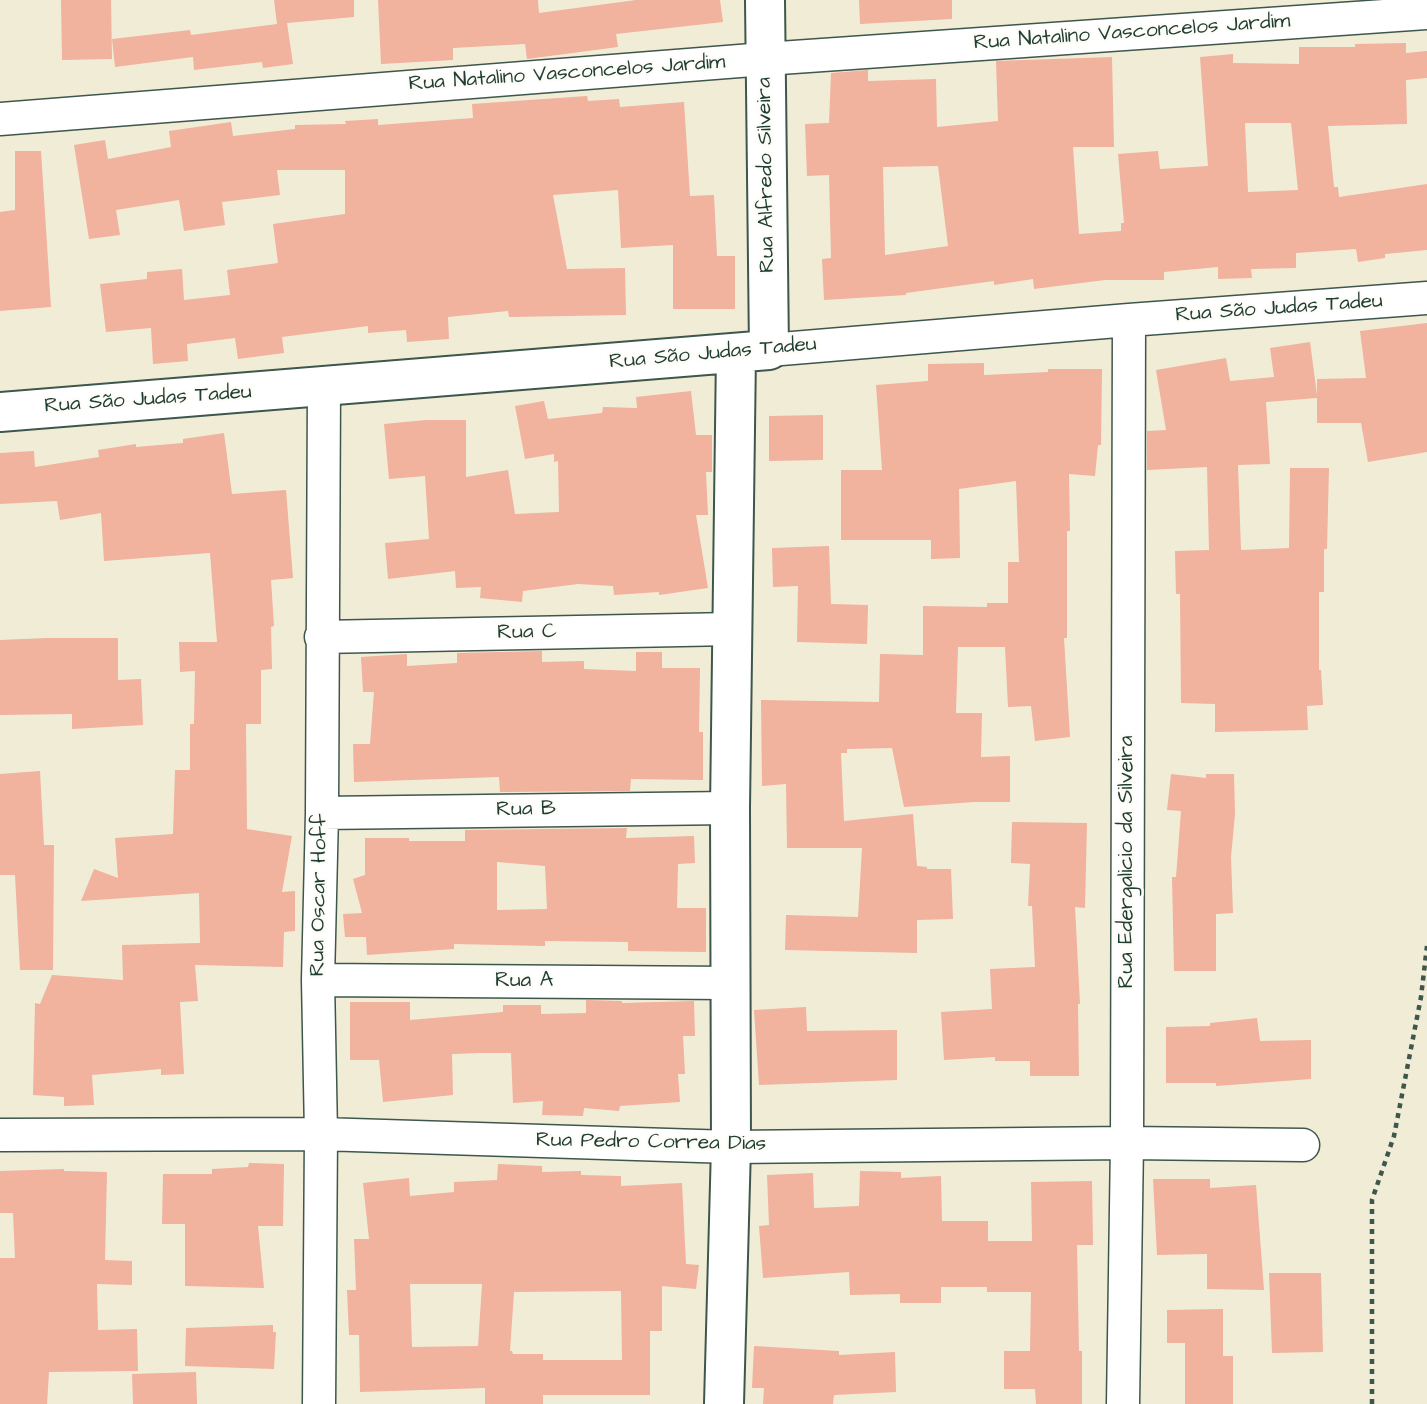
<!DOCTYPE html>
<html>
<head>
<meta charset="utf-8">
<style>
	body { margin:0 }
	canvas { display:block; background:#f1ecd6 }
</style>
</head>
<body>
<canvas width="1427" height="1404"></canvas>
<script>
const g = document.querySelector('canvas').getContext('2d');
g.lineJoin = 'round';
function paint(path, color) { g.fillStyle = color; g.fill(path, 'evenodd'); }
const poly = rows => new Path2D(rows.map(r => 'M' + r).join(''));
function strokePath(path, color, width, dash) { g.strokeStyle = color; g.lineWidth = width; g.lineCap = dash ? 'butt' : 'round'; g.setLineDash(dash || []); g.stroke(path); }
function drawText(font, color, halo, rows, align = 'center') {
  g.font = font + ' "Architects Daughter",sans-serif'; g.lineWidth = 5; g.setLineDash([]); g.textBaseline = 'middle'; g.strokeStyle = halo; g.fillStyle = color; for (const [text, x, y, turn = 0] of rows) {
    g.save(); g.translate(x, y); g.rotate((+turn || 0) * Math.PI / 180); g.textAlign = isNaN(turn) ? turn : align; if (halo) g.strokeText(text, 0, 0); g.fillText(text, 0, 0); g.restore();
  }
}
paint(poly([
	[61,0,111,0,112,59,62,60],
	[274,0,354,0,354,17,287,23,293,64,263,68,262,62,194,70,193,57,115,67,112,39,190,30,191,35,277,24],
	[378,0,538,0,539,13,636,0,720,0,723,22,616,34,618,47,527,59,525,44,453,48,453,60,381,64],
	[859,0,952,0,952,19,860,24],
	[1406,43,1406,53,1427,51,1427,78,1406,80,1407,124,1328,126,1334,187,1338,187,1339,197,1427,184,1427,250,1385,254,1385,258,1358,262,1356,249,1296,253,1296,268,1251,269,1252,278,1218,279,1218,267,1164,272,1164,280,1105,280,1034,289,1033,279,994,285,994,281,906,293,906,295,824,300,822,259,831,258,829,175,807,176,805,124,829,123,831,73,868,70,868,81,936,79,937,127,998,121,996,61,1112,57,1114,147,1073,147,1079,234,1121,231,1121,223,1124,223,1118,154,1158,151,1160,169,1208,166,1200,57,1233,54,1233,63,1299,64,1299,47,1355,47,1355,44],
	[1245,123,1291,123,1298,190,1248,192],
	[938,166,948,246,885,255,883,167],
	[587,96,588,101,619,99,620,107,684,102,690,196,714,195,717,256,735,256,735,309,673,309,673,245,621,248,618,190,553,195,567,269,625,268,626,315,509,317,508,311,448,317,449,339,407,342,406,330,368,333,368,326,282,337,284,353,238,359,235,338,187,344,188,361,153,364,151,328,106,332,100,284,147,279,147,272,182,269,184,300,230,295,227,270,278,263,273,224,345,214,345,170,277,170,280,195,222,202,225,225,184,231,179,200,116,210,120,235,89,239,74,145,105,140,108,159,171,147,169,131,231,122,233,136,295,129,295,125,346,124,345,121,378,119,378,125,473,118,472,104],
	[15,151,41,151,51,307,0,311,0,212,15,210],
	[1427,323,1427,452,1368,462,1361,423,1317,423,1317,398,1266,402,1270,464,1238,465,1241,550,1289,548,1290,468,1329,468,1327,549,1324,549,1324,592,1319,592,1319,670,1321,670,1323,705,1307,706,1308,730,1215,732,1215,704,1181,703,1180,594,1176,594,1175,551,1209,550,1207,467,1147,470,1147,431,1166,430,1156,370,1226,358,1230,381,1274,377,1270,348,1310,342,1317,395,1317,379,1366,378,1360,331],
	[984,363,984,375,1048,372,1048,369,1102,369,1101,445,1098,445,1095,476,1069,474,1070,531,1067,531,1067,638,1064,638,1070,737,1035,741,1031,706,1008,707,1005,647,958,647,956,713,982,713,981,757,1010,756,1010,802,974,802,904,807,892,748,847,749,847,753,841,753,844,821,913,814,917,866,927,867,927,869,951,869,953,919,917,920,917,953,785,950,786,915,858,917,862,848,787,848,786,784,762,786,761,700,879,702,880,654,923,655,923,606,987,607,987,603,1008,603,1008,562,1019,562,1016,481,959,489,960,558,931,559,931,540,841,540,841,470,882,470,876,385,928,381,928,364],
	[691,391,696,435,712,435,712,472,706,472,708,515,696,515,708,588,659,595,659,592,614,595,613,586,578,584,523,591,522,602,480,598,481,587,456,588,455,571,388,579,385,543,429,539,425,476,389,479,384,424,426,420,466,420,466,477,508,470,515,514,559,512,558,461,554,462,554,454,525,459,515,406,544,401,548,419,602,413,603,407,637,408,636,397],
	[823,415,823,460,769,461,769,416],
	[224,433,232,494,286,490,293,578,271,580,274,626,271,627,272,669,261,670,261,724,246,724,247,829,292,836,282,892,295,891,295,931,284,932,283,967,195,965,198,1001,180,1002,184,1074,161,1075,161,1069,92,1075,94,1105,64,1106,64,1097,33,1095,35,1003,40,1004,52,975,123,980,122,945,200,943,199,893,81,901,94,869,118,878,115,838,173,834,175,770,190,770,190,724,194,724,195,671,180,672,179,642,217,642,210,553,104,561,101,513,60,520,57,501,0,504,0,453,34,451,35,467,99,457,98,450,136,444,136,447,183,443,183,439],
	[829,546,831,604,868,605,867,644,797,642,798,586,773,587,772,548],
	[47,638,118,638,118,680,141,679,143,725,72,729,72,714,0,715,0,640],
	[542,651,542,662,584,661,584,669,636,671,636,652,662,652,662,668,700,668,699,732,703,732,703,780,631,779,630,791,500,792,499,777,354,782,353,744,370,744,374,692,363,692,361,657,407,654,407,666,457,663,457,653],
	[40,771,44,845,54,845,53,970,20,970,15,875,0,875,0,774],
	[1171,774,1206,778,1206,774,1234,774,1235,814,1231,857,1233,913,1216,914,1216,971,1174,971,1172,877,1176,877,1181,811,1167,810],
	[1012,822,1087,823,1085,908,1075,907,1080,1004,1078,1004,1079,1076,1030,1076,1030,1061,995,1061,995,1057,944,1060,941,1012,992,1009,990,969,1035,967,1032,906,1028,906,1030,864,1011,863],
	[627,828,626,838,694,836,695,863,678,864,677,908,706,908,706,952,628,951,628,942,545,941,545,946,454,944,454,949,367,955,366,937,345,937,343,914,362,913,353,879,365,875,365,838,409,838,409,841,465,841,465,830],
	[497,862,545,866,547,909,497,910],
	[586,1000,622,1001,622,1003,694,1001,695,1036,683,1036,685,1074,678,1074,680,1102,620,1106,619,1111,584,1108,583,1116,542,1115,543,1101,513,1103,511,1053,481,1053,452,1054,453,1095,383,1102,379,1060,350,1060,350,1002,410,1002,410,1020,503,1012,503,1005,541,1005,541,1014,586,1013],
	[806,1007,807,1031,897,1030,897,1080,759,1085,754,1010],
	[1257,1018,1260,1041,1311,1040,1311,1079,1216,1086,1216,1083,1166,1083,1166,1027,1210,1026,1210,1023],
	[249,1163,284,1164,283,1226,258,1226,264,1288,185,1286,185,1224,162,1224,163,1174,212,1174,212,1169,248,1167],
	[498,1164,542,1166,542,1172,581,1171,581,1175,621,1176,621,1186,682,1183,686,1264,699,1265,696,1289,662,1286,662,1331,650,1331,650,1395,543,1395,543,1404,485,1404,485,1388,360,1392,359,1335,349,1335,347,1290,356,1290,354,1239,369,1239,363,1183,409,1178,410,1196,454,1192,454,1182,497,1180],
	[410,1284,482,1284,478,1346,412,1347],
	[621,1291,622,1360,543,1360,543,1354,513,1354,512,1351,510,1351,514,1292],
	[64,1169,64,1171,107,1172,105,1260,132,1261,132,1285,97,1284,98,1330,137,1329,138,1371,49,1372,47,1404,0,1404,0,1258,15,1258,13,1213,0,1213,0,1171],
	[860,1171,901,1172,901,1178,941,1176,942,1221,988,1221,988,1241,1032,1241,1031,1182,1092,1181,1093,1245,1077,1245,1079,1351,1082,1351,1082,1404,1036,1404,1035,1389,1004,1389,1004,1351,1030,1351,1031,1292,987,1292,987,1287,941,1287,941,1303,900,1303,900,1294,850,1295,849,1272,763,1278,759,1226,769,1225,767,1175,813,1173,814,1208,859,1206],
	[1153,1179,1210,1179,1210,1188,1256,1185,1264,1290,1207,1289,1207,1254,1157,1255],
	[1269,1273,1321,1273,1323,1352,1272,1353],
	[1223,1309,1223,1356,1233,1356,1233,1404,1185,1404,1185,1343,1167,1343,1167,1310],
	[273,1325,273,1332,276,1332,274,1369,185,1366,186,1328],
	[754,1346,839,1351,839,1355,895,1352,896,1392,834,1395,833,1404,763,1404,764,1388,752,1388],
	[196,1372,197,1404,133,1404,132,1374]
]), '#f1b29e');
const minor = poly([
	[0,119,765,59,1427,13],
	[769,350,1129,320,1427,298],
	[321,637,732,629],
	[322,813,730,808],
	[318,980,730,983],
	[0,1135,321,1134,731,1147,1127,1143,1303,1145],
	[319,1404,321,1134,318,980,322,813,324,387],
	[1123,1404,1127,1143,1129,320]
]);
const tertiary = poly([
	[0,412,769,350,765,0],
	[724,1404,731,1147,730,808,736,353]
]);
strokePath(minor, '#3e574c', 35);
strokePath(tertiary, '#3e574c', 42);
strokePath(poly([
	[1372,1404,1372,1200,1394,1136,1421,997,1427,946]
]), '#3e574c', 4.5, [5, 5]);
strokePath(minor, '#fff', 32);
strokePath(tertiary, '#fff', 38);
drawText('21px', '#1f3d34', '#fdfcf7', [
	["Rua Natalino Vasconcelos Jardim",1132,33,-4],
	["Rua Natalino Vasconcelos Jardim",567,74,-4],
	["Rua Alfredo Silveira",767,175,-91],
	["Rua São Judas Tadeu",1279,309,-4],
	["Rua São Judas Tadeu",713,354,-5],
	["Rua São Judas Tadeu",148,400,-4],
	["Rua C",527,633,-1],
	["Rua B",526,810,-1],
	["Rua Edergalicio da Silveira",1128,862,-90],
	["Rua Oscar Hoff",320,895,-89],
	["Rua A",524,982],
	["Rua Pedro Correa Dias",651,1143,1]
]);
</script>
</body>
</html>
